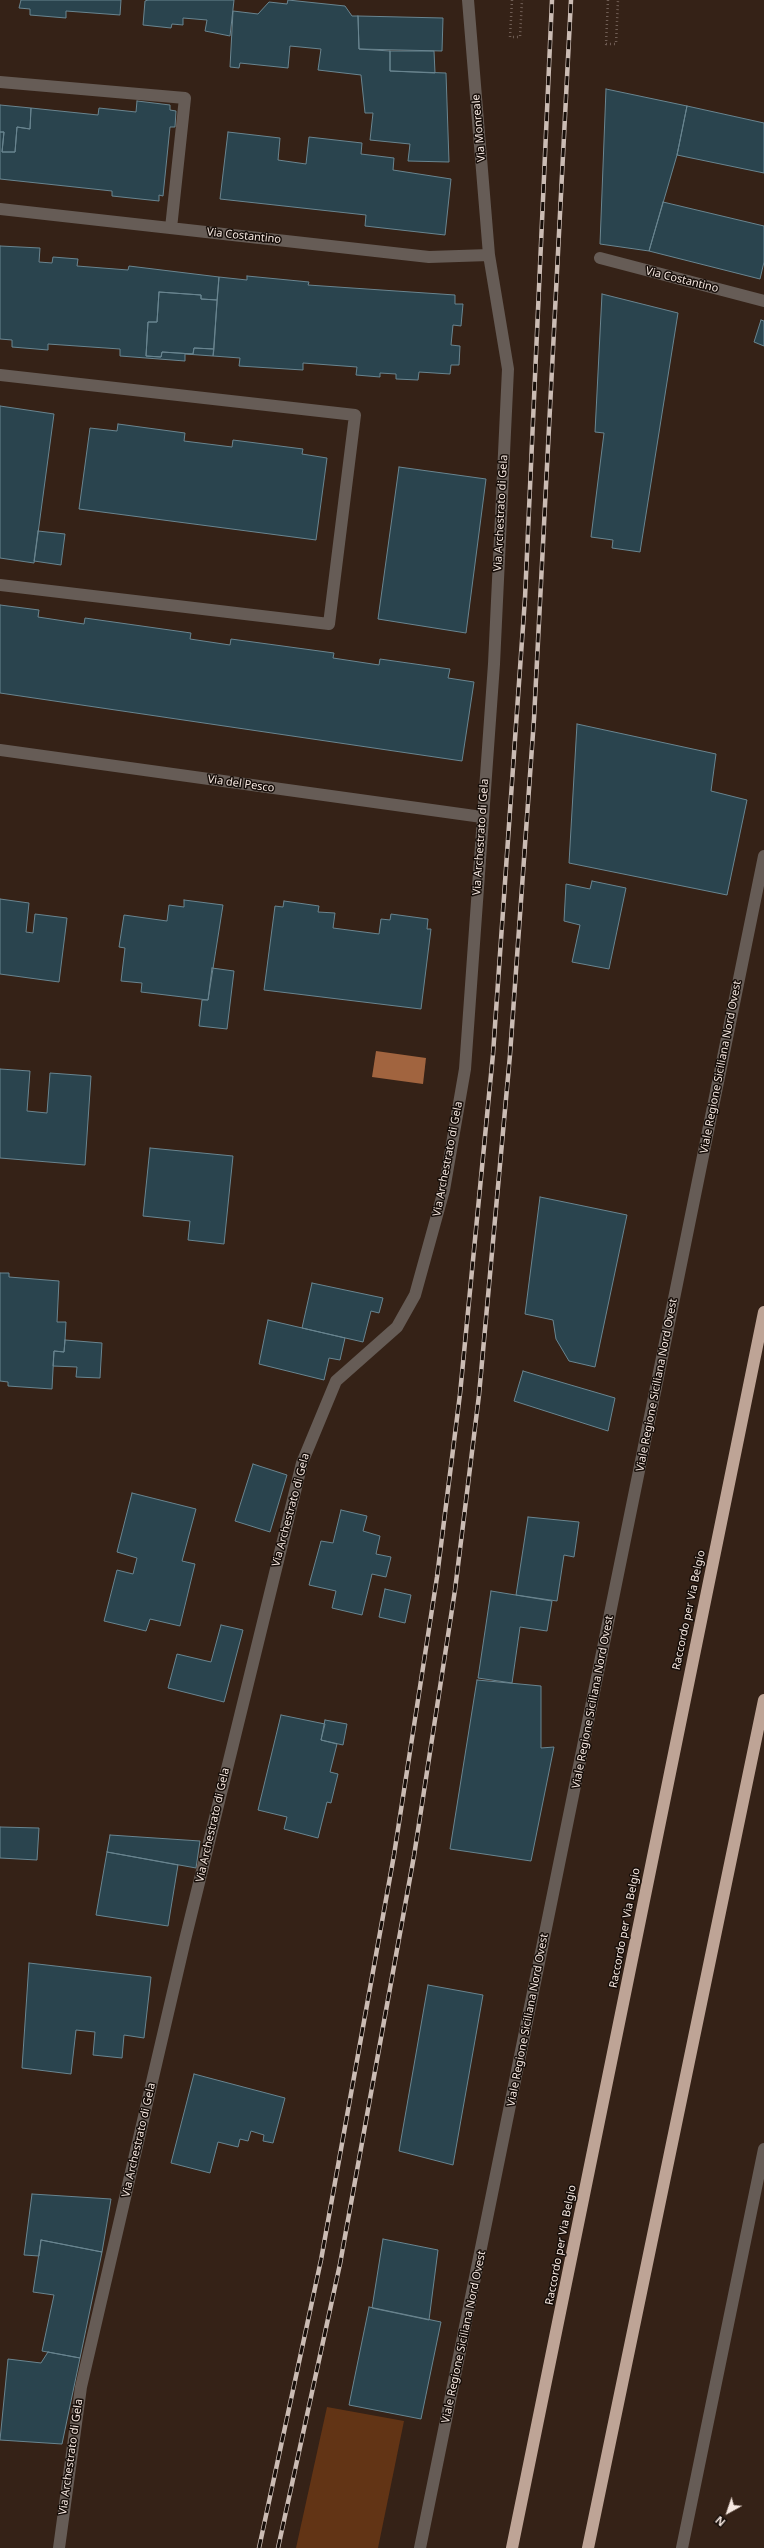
<!DOCTYPE html>
<html>
<head>
<meta charset="utf-8">
<style>
	body { margin:0 }
	#map { position:relative; width:764px; height:2548px; overflow:hidden; background:#352217; font-family:"Noto Sans",sans-serif }
	canvas { display:block }
	.north { position:absolute; left:708px; top:2492px; width:40px; height:40px; -webkit-text-stroke:3px #170e09; paint-order:stroke; rotate:220deg; font-size:11px; font-weight:700; line-height:16px; text-align:center; color:#f6e8e1 }
	.north::after { content:''; display:block; margin:auto; width:14px; height:18px; background:#f6e8e1; clip-path:polygon(50% 0,100% 100%,50% 72%,0 100%) }
</style>
</head>
<body>
<div id="map">
<canvas width="764" height="2548"></canvas>
<div class="north">N</div>
</div>
<script>
const g = document.querySelector('canvas').getContext('2d');
g.lineJoin = 'round';
function paint(path, color) { g.fillStyle = color; g.fill(path, 'evenodd'); }
const poly = rows => new Path2D(rows.map(r => 'M' + r).join(''));
function strokePath(path, color, width, dash) { g.strokeStyle = color; g.lineWidth = width; g.lineCap = dash ? 'butt' : 'round'; g.setLineDash(dash || []); g.stroke(path); }
function drawText(font, color, halo, rows, align = 'center') {
  g.font = font + ' "Noto Sans",sans-serif'; g.lineWidth = 3; g.setLineDash([]); g.textBaseline = 'middle'; g.strokeStyle = halo; g.fillStyle = color; for (const [text, x, y, turn = 0] of rows) {
    g.save(); g.translate(x, y); g.rotate((+turn || 0) * Math.PI / 180); g.textAlign = isNaN(turn) ? turn : align; if (halo) g.strokeText(text, 0, 0); g.fillText(text, 0, 0); g.restore();
  }
}
paint(poly([
	[327,2407,404,2421,378,2548,296,2548]
]), '#623415');
paint(poly([
	[376,1051,426,1058,423,1084,372,1077]
]), '#a1643f');
const building = poly([
	[21,0,121,0,120,15,66,11,66,18,30,15,30,9,19,8,21,0],
	[148,0,234,0,230,36,205,31,207,20,183,18,183,25,172,24,171,28,143,25,145,1,148,0],
	[288,0,345,6,352,16,358,16,359,49,390,51,390,71,446,73,449,162,408,161,410,144,370,140,373,113,365,113,361,75,318,70,321,49,290,46,288,68,240,63,239,68,230,67,233,11,258,14,269,2,287,4,288,0],
	[358,16,443,18,442,51,359,49,358,16],
	[390,51,434,51,435,73,390,71,390,51],
	[606,89,687,106,677,155,649,251,600,244,606,89],
	[137,101,170,105,170,110,176,111,175,127,170,127,163,196,159,195,159,201,112,196,112,191,0,179,0,132,4,132,2,152,15,152,17,127,30,129,31,108,98,115,99,108,136,112,137,101],
	[0,105,31,108,30,129,17,127,15,152,2,152,4,132,0,132,0,105],
	[687,106,764,123,764,173,677,155,687,106],
	[228,132,280,138,278,160,306,164,309,137,362,143,361,154,394,158,393,170,451,179,445,235,365,226,366,215,220,199,228,132],
	[663,202,764,226,764,262,760,279,649,251,663,202],
	[0,246,40,248,39,262,52,263,53,257,78,259,77,266,128,270,129,266,219,277,217,300,201,299,201,295,159,292,157,322,148,322,146,356,161,357,162,352,193,354,194,348,214,349,213,356,185,354,185,361,120,356,120,349,48,344,48,350,12,347,12,340,0,339,0,246],
	[247,276,309,282,308,285,455,295,455,304,463,304,461,326,453,325,451,345,460,346,459,365,451,365,450,374,419,372,418,380,396,379,396,374,380,373,380,377,356,375,357,367,303,363,303,370,239,366,240,358,213,356,219,277,247,280,247,276],
	[159,292,201,295,201,299,217,300,214,349,194,348,193,354,162,352,161,357,146,356,148,322,157,322,159,292],
	[602,294,678,313,640,552,612,548,613,540,591,537,604,433,595,432,602,294],
	[761,320,764,321,764,346,754,342,761,320],
	[0,406,54,414,34,563,0,558,0,406],
	[118,424,185,433,184,441,232,447,233,440,303,449,302,454,327,458,316,540,79,509,90,428,117,431,118,424],
	[399,467,486,479,466,633,378,619,399,467],
	[38,531,65,534,61,565,34,561,38,531],
	[0,605,39,610,38,617,84,624,85,618,191,633,190,639,230,645,231,639,334,653,333,658,379,665,380,659,450,669,448,678,474,682,462,761,0,693,0,605],
	[577,724,716,754,711,791,747,800,727,895,569,863,577,724],
	[592,881,626,888,609,969,572,962,580,925,564,921,566,884,590,889,592,881],
	[0,899,29,903,26,932,33,933,35,914,67,918,59,982,0,974,0,899],
	[184,900,223,905,208,1000,141,992,142,983,121,981,125,948,119,947,124,915,167,921,169,905,184,907,184,900],
	[284,901,319,906,318,912,335,913,333,928,379,934,381,919,390,920,391,914,428,919,427,929,431,929,421,1009,264,990,275,906,283,907,284,901],
	[212,968,234,971,227,1029,199,1026,202,1000,208,1000,212,968],
	[0,1069,30,1071,27,1111,47,1113,50,1073,91,1076,85,1165,0,1158,0,1069],
	[150,1148,233,1156,224,1244,188,1240,190,1221,143,1216,150,1148],
	[540,1197,627,1215,595,1367,569,1361,556,1339,553,1320,525,1314,540,1197],
	[0,1273,9,1273,9,1277,59,1281,57,1322,66,1322,65,1340,64,1352,54,1351,52,1389,8,1386,8,1382,0,1381,0,1273],
	[312,1283,383,1298,379,1313,371,1311,363,1342,302,1328,312,1283],
	[268,1320,345,1338,340,1360,329,1358,324,1380,259,1364,268,1320],
	[65,1340,102,1343,100,1378,76,1377,77,1367,53,1366,54,1351,64,1352,65,1340],
	[523,1371,615,1398,608,1431,514,1401,523,1371],
	[253,1464,287,1475,270,1532,235,1521,253,1464],
	[132,1493,196,1509,182,1561,195,1564,180,1626,150,1619,146,1631,104,1621,117,1570,133,1574,137,1558,117,1552,132,1493],
	[341,1510,367,1516,363,1531,380,1536,376,1554,391,1557,386,1577,372,1574,362,1615,332,1608,336,1591,309,1585,321,1541,333,1543,341,1510],
	[528,1517,579,1522,574,1557,564,1555,557,1601,516,1595,528,1517],
	[385,1589,411,1595,405,1623,379,1617,385,1589],
	[491,1591,552,1601,547,1631,520,1627,512,1683,478,1678,491,1591],
	[221,1625,243,1630,224,1702,168,1688,177,1654,211,1662,221,1625],
	[477,1680,541,1686,541,1748,554,1747,531,1861,450,1849,477,1680],
	[281,1715,325,1724,321,1740,337,1744,330,1772,338,1774,331,1803,327,1802,318,1838,284,1829,287,1817,258,1810,281,1715],
	[325,1720,347,1724,343,1745,321,1740,325,1720],
	[0,1827,39,1828,37,1860,0,1858,0,1827],
	[110,1835,200,1841,196,1868,107,1852,110,1835],
	[107,1852,178,1865,168,1926,96,1915,107,1852],
	[29,1963,151,1977,144,2038,124,2035,122,2058,93,2055,95,2032,76,2030,71,2074,22,2068,29,1963],
	[428,1985,483,1995,453,2165,399,2151,428,1985],
	[194,2074,285,2098,273,2143,263,2141,264,2135,251,2131,248,2141,240,2139,238,2147,218,2142,210,2173,171,2163,194,2074],
	[32,2194,111,2199,102,2252,41,2240,39,2256,24,2255,32,2194],
	[383,2239,438,2250,429,2320,372,2308,383,2239],
	[41,2240,102,2252,80,2358,42,2351,54,2295,33,2292,41,2240],
	[369,2307,441,2322,421,2419,349,2405,369,2307],
	[48,2352,80,2358,62,2444,0,2440,8,2359,41,2363,48,2352]
]);
paint(building, '#2a444e');
strokePath(building, '#698590', 1);
strokePath(poly([
	[512,0,510,37,520,37,522,0],
	[608,0,606,44,616,44,618,0]
]), '#705e55', 2.5, [1, 3]);
strokePath(poly([
	[0,82,185,98,171,228],
	[0,209,429,257,489,255],
	[600,258,764,301],
	[0,375,355,415,329,624,0,585],
	[0,750,482,817],
	[59,2548,81,2387,185,1940,302,1463,336,1381,397,1327,415,1295,444,1190,465,1069,494,664,508,369,489,255,468,0],
	[420,2548,764,856],
	[682,2548,764,2149]
]), '#665c56', 12);
strokePath(poly([
	[512,2548,764,1312],
	[588,2548,764,1700]
]), '#bea496', 12);
const rail = poly([
	[259,2548,321,2260,394,1855,437,1577,460,1394,493,1054,516,725,525,598,552,0],
	[278,2548,340,2264,414,1856,455,1590,479,1395,510,1055,534,719,571,0]
]);
strokePath(rail, '#cbbcb4', 4.5);
strokePath(rail, '#170e09', 3, [9]);
drawText('11px', '#f6e8e1', '#170e09', [
	["Via Monreale",479,128,-95],
	["Via Costantino",244,236,6],
	["Via Costantino",682,280,14],
	["Via Archestrato di Gela",501,513,-87],
	["Via del Pesco",241,784,8],
	["Via Archestrato di Gela",481,837,-86],
	["Viale Regione Siciliana Nord Ovest",721,1067,-79],
	["Via Archestrato di Gela",448,1159,-79],
	["Viale Regione Siciliana Nord Ovest",657,1385,-79],
	["Via Archestrato di Gela",291,1510,-75],
	["Raccordo per Via Belgio",689,1610,-78],
	["Viale Regione Siciliana Nord Ovest",593,1702,-79],
	["Via Archestrato di Gela",213,1825,-77],
	["Raccordo per Via Belgio",625,1928,-79],
	["Viale Regione Siciliana Nord Ovest",528,2020,-79],
	["Via Archestrato di Gela",139,2140,-77],
	["Raccordo per Via Belgio",561,2245,-79],
	["Viale Regione Siciliana Nord Ovest",464,2337,-78],
	["Via Archestrato di Gela",71,2457,-82]
]);
</script>
</body>
</html>
